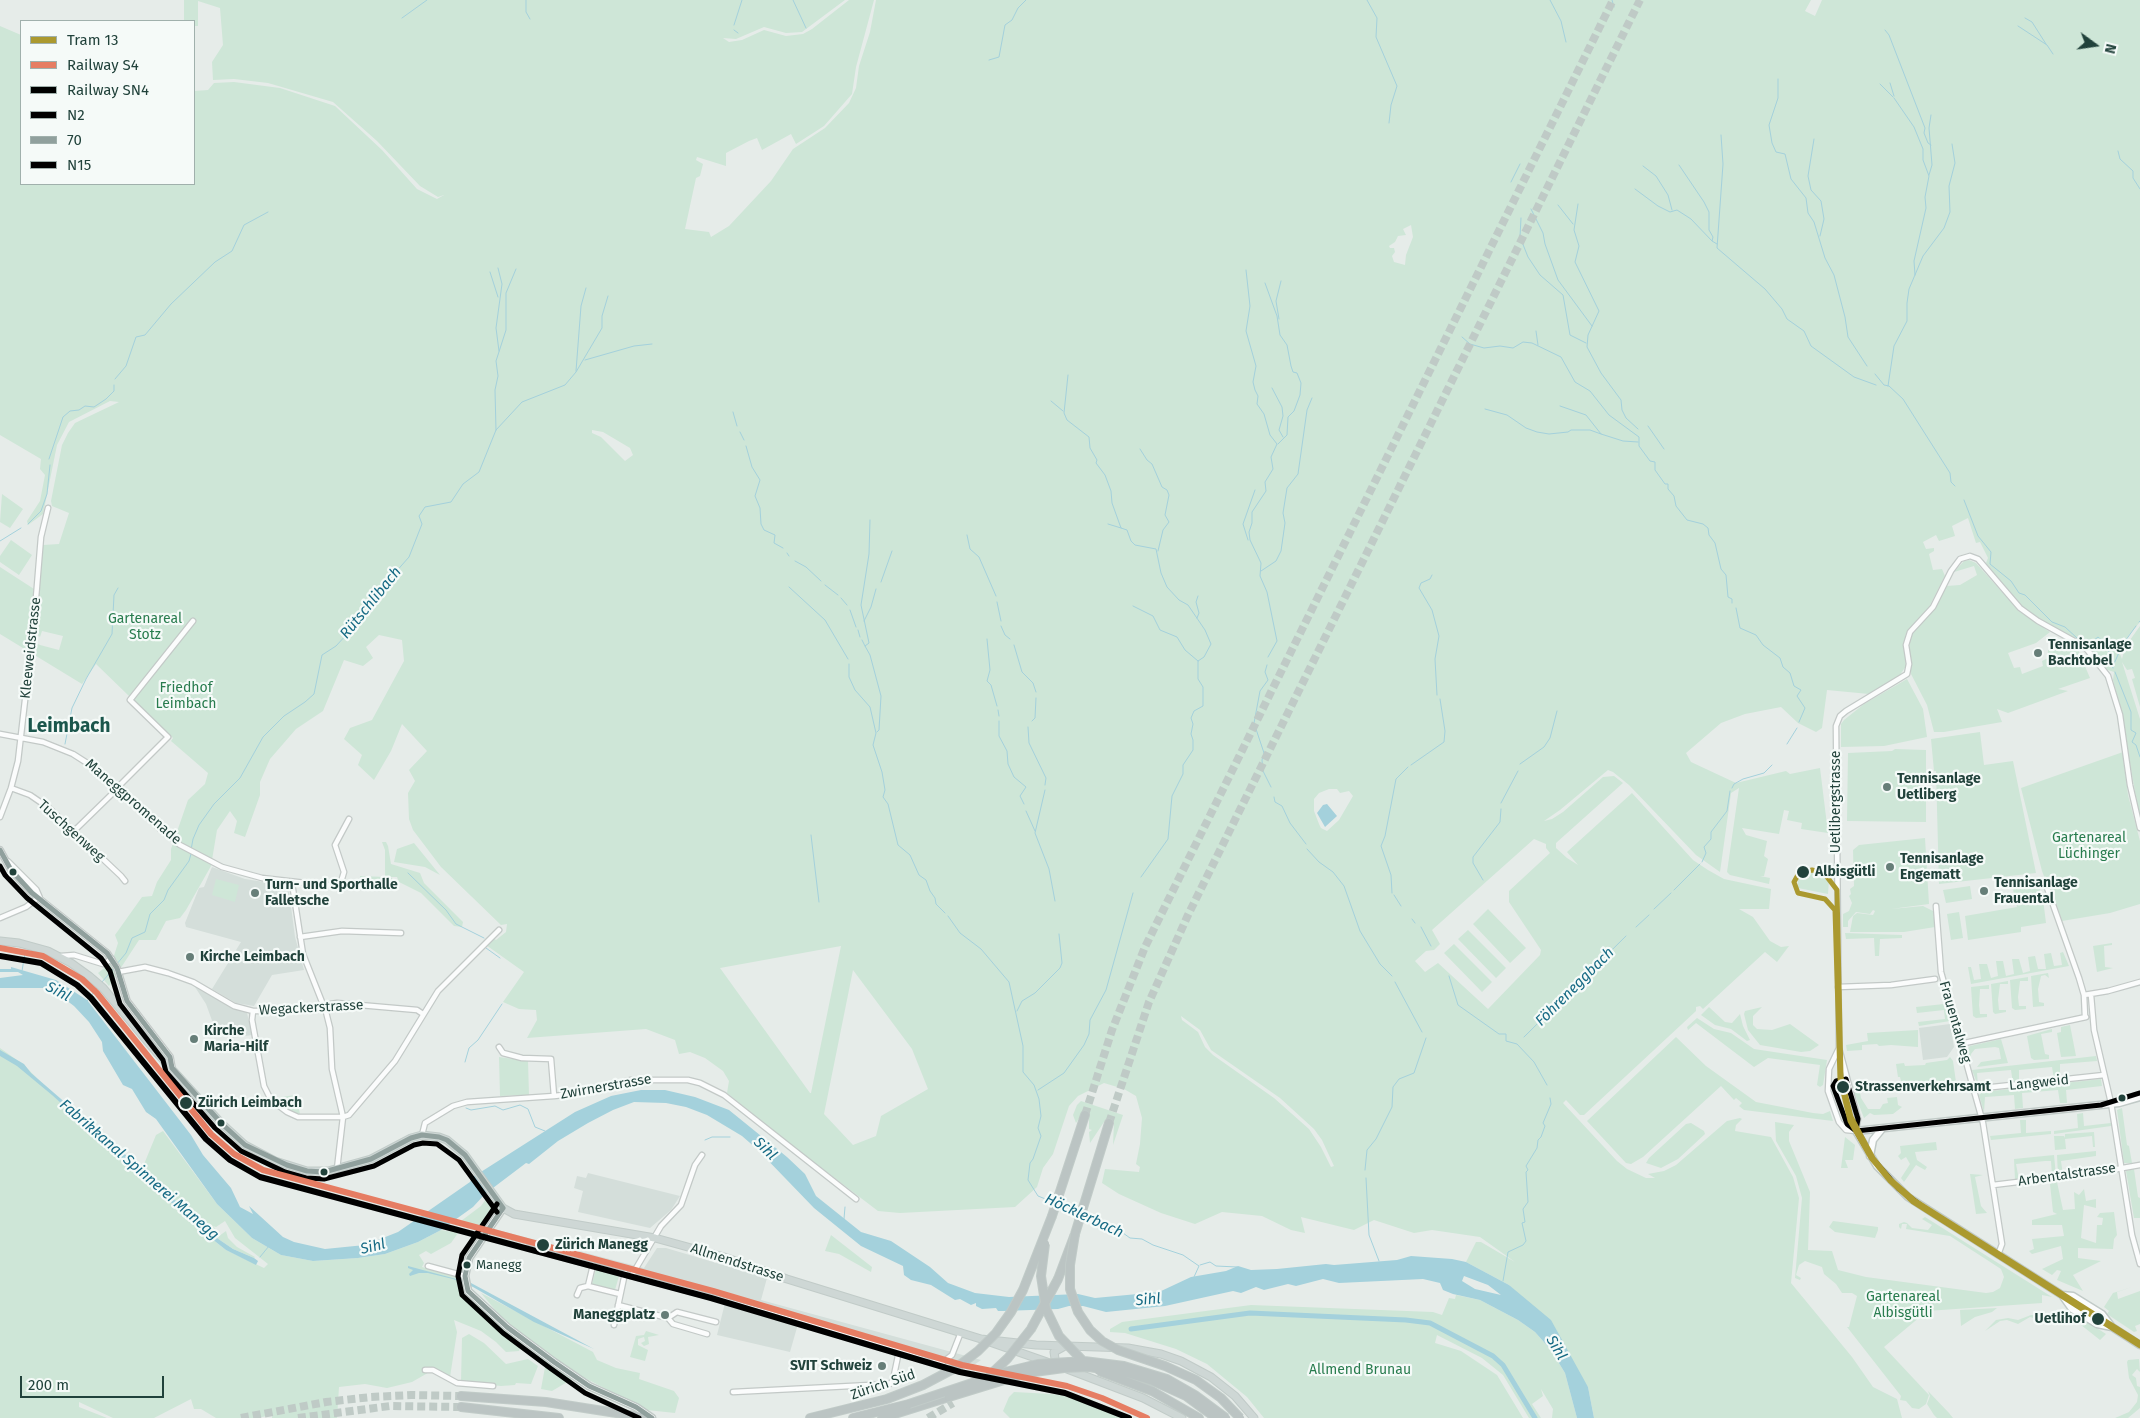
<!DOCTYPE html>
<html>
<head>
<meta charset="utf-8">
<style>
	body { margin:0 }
	#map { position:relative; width:2140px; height:1418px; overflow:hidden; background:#e6ece9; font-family:"Fira Sans",sans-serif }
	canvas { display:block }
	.legend { position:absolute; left:20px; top:20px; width:175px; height:165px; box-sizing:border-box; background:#f5faf8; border:1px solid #a0b0ac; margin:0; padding:6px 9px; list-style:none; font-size:15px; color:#21423b }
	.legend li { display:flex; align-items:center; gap:10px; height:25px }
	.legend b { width:25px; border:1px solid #a0b0ac }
	.north { position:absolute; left:2070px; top:20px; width:50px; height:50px; -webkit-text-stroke:4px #f5faf8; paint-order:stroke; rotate:104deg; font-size:14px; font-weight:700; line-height:20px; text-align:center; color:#21423b }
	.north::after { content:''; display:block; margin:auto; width:18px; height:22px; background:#21423b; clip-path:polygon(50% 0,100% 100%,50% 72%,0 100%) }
	.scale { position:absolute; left:20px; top:1376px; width:144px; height:22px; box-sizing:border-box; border:2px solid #21423b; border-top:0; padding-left:6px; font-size:15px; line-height:18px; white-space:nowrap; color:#21423b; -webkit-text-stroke:4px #f5faf8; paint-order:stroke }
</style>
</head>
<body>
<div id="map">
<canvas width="2140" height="1418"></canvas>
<ul class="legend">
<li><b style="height:6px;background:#ab992f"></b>Tram 13</li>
<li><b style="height:6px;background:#e67d63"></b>Railway S4</li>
<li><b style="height:6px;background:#000"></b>Railway SN4</li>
<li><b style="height:6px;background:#000"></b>N2</li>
<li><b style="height:6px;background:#90a09d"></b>70</li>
<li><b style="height:6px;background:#000"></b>N15</li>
</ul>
<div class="north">N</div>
<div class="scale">200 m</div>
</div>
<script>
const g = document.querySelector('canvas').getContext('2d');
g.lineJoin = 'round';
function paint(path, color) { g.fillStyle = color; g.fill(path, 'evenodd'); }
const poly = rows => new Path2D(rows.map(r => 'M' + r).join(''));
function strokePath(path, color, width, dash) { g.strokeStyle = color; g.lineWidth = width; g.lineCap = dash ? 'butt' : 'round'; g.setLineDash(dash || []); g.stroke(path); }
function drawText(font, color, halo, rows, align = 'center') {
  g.font = font + ' "Fira Sans",sans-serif'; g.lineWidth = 4.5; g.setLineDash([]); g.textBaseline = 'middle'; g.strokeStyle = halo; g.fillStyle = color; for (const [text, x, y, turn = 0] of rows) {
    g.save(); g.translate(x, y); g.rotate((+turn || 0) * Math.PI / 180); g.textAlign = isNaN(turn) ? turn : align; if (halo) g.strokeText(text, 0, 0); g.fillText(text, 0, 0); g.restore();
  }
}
paint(poly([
	[212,867,245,879,283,885,289,891,295,937,304,970,272,975,254,1006,236,1003,212,989,241,942,186,927,185,923,199,888,204,887],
	[193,984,247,1013,252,1035,232,1038,223,1036,214,1026,206,1004],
	[1950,1024,1954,1047,1947,1057,1923,1060,1919,1028],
	[588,1173,680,1196,671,1210,650,1228,578,1212,583,1191,574,1188,577,1176,586,1178],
	[490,1228,644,1268,657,1248,666,1248,767,1278,761,1300,981,1360,968,1369,948,1364,878,1341,708,1293,490,1235,487,1233],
	[725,1303,798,1324,790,1352,717,1335]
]), '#d4deda');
paint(poly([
	[184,0,845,0,802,32,786,33,764,27,736,39,723,38,729,42,742,40,764,30,786,36,803,34,812,29,849,0,874,0,856,67,852,94,824,126,796,144,791,134,762,150,757,138,749,141,726,153,726,166,697,157,696,160,703,164,700,176,696,178,685,229,709,232,711,237,729,226,771,181,793,149,825,128,849,103,856,88,859,66,870,32,876,0,1811,0,1805,11,1815,16,1822,0,2140,0,2140,622,2129,635,2120,654,2122,659,2125,647,2140,626,2140,707,2132,679,2135,678,2132,669,2127,670,2122,662,2140,719,2140,820,2121,712,2113,680,2114,672,2105,669,2086,646,2036,617,2021,606,1989,569,1986,563,1988,558,1980,542,1976,543,1968,518,1952,526,1955,536,1939,541,1936,535,1923,542,1926,549,1934,548,1934,551,1929,554,1933,570,1942,569,1945,576,1928,609,1906,633,1904,647,1906,666,1898,678,1869,694,1827,690,1822,728,1816,732,1798,723,1781,707,1745,714,1721,723,1686,753,1691,762,1736,783,1786,771,1790,774,1820,768,1828,833,1801,829,1802,823,1787,820,1789,811,1784,810,1779,834,1742,828,1746,835,1767,841,1764,856,1768,859,1764,876,1760,876,1770,878,1769,884,1730,875,1727,872,1739,788,1731,793,1720,872,1696,855,1629,785,1613,772,1608,770,1560,810,1544,821,1552,819,1563,812,1603,777,1614,776,1623,783,1556,843,1556,848,1567,858,1578,865,1567,852,1632,793,1693,860,1708,870,1724,879,1771,889,1769,909,1739,909,1753,917,1770,941,1781,947,1789,946,1777,962,1765,952,1703,1009,1700,1006,1696,1007,1696,1011,1584,1115,1580,1115,1566,1100,1563,1103,1617,1161,1627,1169,1646,1178,1655,1178,1648,1174,1664,1171,1676,1165,1727,1121,1740,1118,1742,1119,1736,1125,1735,1131,1771,1137,1793,1177,1799,1198,1791,1283,1852,1357,1873,1387,1897,1399,1902,1418,1594,1418,1588,1387,1509,1285,1466,1262,1476,1242,1481,1242,1515,1262,1480,1237,1432,1230,1414,1233,1374,1220,1354,1230,1301,1217,1305,1233,1291,1230,1262,1216,1222,1212,1195,1224,1161,1213,1119,1194,1102,1183,1105,1169,1139,1172,1140,1167,1136,1164,1140,1144,1142,1118,1136,1096,1124,1089,1104,1083,1078,1096,1069,1106,1053,1154,1043,1168,1037,1187,1015,1207,900,1213,878,1211,799,1151,727,1093,729,1081,723,1071,705,1058,690,1052,679,1054,675,1040,646,1029,527,1038,537,1020,536,1010,519,1009,503,1002,524,972,486,945,493,938,496,940,506,932,507,924,501,925,441,867,413,830,409,819,408,793,415,781,409,770,427,751,402,724,391,751,374,780,358,765,362,755,344,739,350,728,372,720,404,661,402,640,379,635,366,647,373,658,363,666,344,660,323,711,296,729,270,759,260,782,260,795,245,837,234,833,237,821,230,811,217,830,211,866,186,910,180,918,166,921,156,940,139,940,109,986,98,973,112,962,118,943,115,935,142,897,152,896,157,882,171,860,171,849,188,800,205,784,208,773,171,741,173,738,135,702,134,696,191,628,195,619,191,621,130,697,96,664,82,684,0,634,0,567,34,589,28,639,40,645,59,650,63,636,42,631,40,637,35,632,43,545,59,544,69,513,52,506,51,501,62,445,68,433,75,423,119,402,110,401,69,422,57,445,43,514,28,525,27,521,40,501,45,475,40,469,41,459,0,435,0,26,21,35,21,184,194,184,194,91,208,90,214,83,234,82,280,88,335,106,382,150,417,189,437,199,444,195,438,197,420,186,377,141,333,102,268,83,234,79,213,80,212,62,223,45,220,8,198,1,198,26,194,26,194,21,184,21],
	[1411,225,1413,237,1406,255,1405,265,1394,262,1392,256,1395,252,1394,248,1390,248,1389,246,1395,242,1398,236,1406,235,1403,229],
	[592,430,603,432,630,448,633,455,625,461,601,437,592,433],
	[1329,789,1337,789,1340,793,1349,791,1353,796,1339,820,1327,831,1321,828,1319,824,1314,811,1314,799,1319,793],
	[1534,839,1546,844,1546,848,1550,853,1509,891,1509,902,1541,950,1540,955,1488,1009,1438,963,1425,972,1415,961,1426,951,1434,950,1440,944,1432,930],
	[841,946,811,1093,810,1093,720,968],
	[853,970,912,1049,928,1089,881,1116,876,1136,853,1145,824,1114],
	[1181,1016,1200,1030,1211,1050,1280,1098,1314,1129,1322,1140,1334,1166,1331,1167,1321,1147,1309,1129,1274,1098,1213,1055,1205,1047,1198,1032,1182,1020],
	[2,494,23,509,10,528,0,522],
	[11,540,32,555,19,575,0,562,0,556],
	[1969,560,1976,563,2019,611,2050,632,2036,643,2008,653,2014,668,2020,667,2022,674,2043,666,2042,661,2048,658,2048,650,2059,645,2058,641,2064,639,2076,645,2090,678,2058,689,2068,691,2008,713,1997,709,2002,722,1944,732,1934,732,1927,705,1911,674,1909,639,1916,628,1935,608,1947,586,1960,585,1977,575,1974,566,1954,572,1964,561],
	[1907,679,1923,709,1927,737,1884,746,1841,747,1841,724,1844,720,1864,704],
	[1980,732,1984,765,2013,761,2036,873,1939,884,1936,771,1934,771,1931,739],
	[1895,749,1926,750,1926,822,1847,821,1848,753,1892,751],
	[2123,752,2128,795,2140,841,2140,904,2110,913,2062,921,2048,879,2045,879,2042,871,2021,788],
	[1925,838,1929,904,1891,909,1923,906,1933,911,1935,927,1904,932,1850,932,1853,916,1857,913,1873,915,1875,911,1873,910,1870,914,1856,912,1848,921,1848,927,1843,927,1843,914,1849,911,1852,903,1849,896,1851,894,1850,889,1854,886,1853,850,1859,845],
	[382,842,386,842,388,846,391,864,420,873,424,883,463,922,462,927,454,926,421,893,399,882,397,877,389,877,392,878,391,882,386,887,360,885,360,876,385,877,385,850],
	[414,843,440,875,425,867,394,862,397,849],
	[1811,871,1829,880,1828,894,1798,888,1798,877],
	[216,879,239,885,235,902,212,895],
	[2039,885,2041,897,2015,901,2013,889],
	[1970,886,1972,899,1946,903,1943,890],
	[2043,899,2046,923,2021,927,2021,932,1968,940,1965,916,2017,907,2016,903],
	[1488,909,1526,948,1510,963,1473,924],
	[1959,912,1963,938,1951,940,1947,914],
	[1468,930,1506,968,1496,978,1458,939],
	[1845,933,1902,935,1902,938,1880,939,1879,956,1875,956,1874,938,1846,939],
	[2112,943,2112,945,2104,946,2105,967,2113,968,2097,972,2093,946],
	[1454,944,1492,982,1482,992,1444,953],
	[2063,952,2069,966,1971,984,1968,967,1971,967,1974,980,1981,979,1979,964,1987,964,1991,978,1998,976,1996,961,2003,961,2006,976,2014,974,2012,959,2019,959,2023,973,2030,971,2028,957,2035,956,2038,969,2046,969,2044,954,2051,953,2054,966,2062,965,2060,953],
	[2048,973,2049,978,2045,975,2041,976,2038,989,2039,1002,2044,1003,2044,1006,2033,1007,2031,976],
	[2028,977,2028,981,2020,981,2018,997,2019,1006,2026,1006,2026,1009,2015,1010,2012,1008,2010,980],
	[2008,981,2008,984,2000,984,1998,1000,1999,1010,2006,1010,2006,1012,1995,1014,1993,1012,1991,984],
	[1989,985,1989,989,1980,989,1979,1005,1980,1014,1987,1014,1987,1017,1976,1018,1973,1016,1971,987],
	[1944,1004,1950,1021,1919,1026,1918,1022,1945,1019,1944,1010,1917,1013,1916,1007],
	[1709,1007,1725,1022,1732,1023,1740,1014,1743,1026,1750,1040,1747,1041,1731,1029,1715,1025,1701,1015],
	[1762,1007,1753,1016,1753,1025,1757,1029,1772,1030,1790,1024,1819,1045,1810,1051,1801,1052,1760,1045,1748,1030,1744,1014,1745,1011],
	[1697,1018,1714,1029,1731,1033,1754,1049,1827,1060,1823,1085,1820,1087,1817,1085,1820,1065,1768,1058,1754,1067,1696,1023,1688,1030,1687,1027],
	[2070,1025,2076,1056,2061,1057,2057,1033,2061,1032,2061,1027],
	[2052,1029,2052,1032,2041,1034,2045,1054,2049,1055,2049,1059,2034,1060,2031,1058,2027,1036],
	[1918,1030,1918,1047,1891,1045,1879,1046,1877,1044,1862,1045,1862,1050,1847,1051,1846,1045,1868,1041,1867,1033],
	[1676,1037,1706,1066,1756,1102,1813,1113,1823,1114,1830,1111,1833,1121,1744,1110,1739,1106,1742,1103,1736,1098,1734,1100,1721,1086,1643,1157,1631,1164,1626,1163,1587,1121],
	[2001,1039,2008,1063,1977,1067,1981,1062,2001,1059,1999,1048,1995,1047,1975,1049,1971,1054,1970,1063,1967,1050,1970,1046],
	[0,1048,24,1065,82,1124,207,1235,226,1250,264,1268,268,1264,235,1238,225,1221,216,1227,213,1226,217,1231,216,1233,219,1236,226,1231,228,1238,237,1247,255,1257,254,1258,233,1249,211,1234,142,1169,156,1135,163,1131,217,1204,252,1238,281,1255,313,1261,358,1258,385,1254,418,1242,441,1230,458,1233,451,1243,431,1254,426,1251,419,1255,424,1263,422,1267,460,1277,465,1296,523,1341,519,1351,506,1352,496,1342,481,1331,454,1320,457,1332,450,1377,433,1370,412,1382,387,1388,365,1384,339,1387,337,1418,272,1418,272,1415,257,1418,216,1418,201,1409,194,1409,191,1399,154,1418,113,1418,79,1402,79,1407,107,1418,0,1418],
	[2096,1056,2097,1061,2060,1064,2060,1079,2054,1079,2052,1067,2019,1070,2019,1083,2013,1084,2011,1070,1977,1073,1978,1086,1972,1070],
	[499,1057,528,1061,529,1095,500,1096],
	[1950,1057,1953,1061,1956,1082,1959,1088,1939,1094,1930,1090,1921,1093,1921,1090,1915,1089,1904,1092,1900,1077,1898,1077,1896,1064,1904,1063,1905,1066,1925,1065,1926,1063,1947,1060],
	[2101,1079,2102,1086,2066,1090,2067,1103,2060,1103,2058,1090,2022,1093,2023,1108,2015,1109,2014,1095,1985,1097,1984,1112,1979,1095,1982,1092],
	[1859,1086,1861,1098,1868,1109,1880,1109,1883,1104,1888,1103,1887,1098,1897,1097,1898,1105,1902,1107,1893,1114,1874,1115,1870,1113,1864,1118,1852,1087],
	[296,1095,300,1114,291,1112,273,1098],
	[1081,1101,1123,1115,1113,1145,1114,1122,1110,1118,1106,1119,1090,1143,1089,1132,1092,1130,1089,1129,1089,1114,1084,1111,1076,1123,1073,1115,1077,1105],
	[2122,1108,2127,1145,2129,1146,2132,1163,2124,1163,2117,1110],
	[2083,1113,2084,1126,2111,1123,2111,1126,2054,1134,2054,1131,2078,1128,2077,1114],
	[2020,1120,2026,1120,2026,1133,2051,1131,2051,1134,1991,1140,1990,1136,2021,1133],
	[1775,1122,1794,1125,1789,1132,1789,1141,1810,1192,1808,1250,1832,1251,1838,1270,1866,1277,1986,1293,1993,1292,2000,1288,2004,1277,2001,1269,1950,1236,1906,1229,1907,1224,1902,1224,1901,1229,1899,1227,1899,1224,1904,1222,1907,1223,1912,1228,1928,1230,1932,1225,1922,1219,1925,1217,2052,1297,2042,1295,2042,1303,1927,1311,1884,1347,1929,1395,1926,1404,1919,1409,1912,1408,1906,1401,1900,1400,1901,1396,1847,1327,1849,1327,1857,1296,1852,1293,1842,1293,1836,1284,1824,1274,1822,1267,1805,1261,1799,1265,1796,1275,1801,1278,1800,1280,1795,1278,1802,1198,1796,1176,1776,1141],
	[1691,1123,1704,1131,1705,1134,1678,1159,1661,1168,1646,1163,1649,1158,1686,1124],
	[2094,1132,2095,1147,2093,1147,2092,1136,2065,1139,2066,1149,2055,1150,2054,1136,2064,1136,2065,1138,2065,1134],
	[1845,1137,1855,1145,1853,1160,1845,1160,1848,1168,1841,1168],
	[1936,1142,1937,1150,1915,1152,1917,1160,1927,1167,1925,1170,1916,1165,1904,1182,1901,1178,1910,1164,1906,1157,1901,1160,1898,1156,1901,1153,1900,1146],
	[2096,1151,2096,1156,2061,1161,2063,1175,2058,1176,2057,1155],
	[2054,1155,2056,1176,2052,1176,2051,1161,2045,1161,2016,1164,2019,1180,2015,1180,2014,1159],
	[2134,1169,2138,1197,2140,1198,2140,1218,2134,1218,2126,1171],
	[1970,1174,1983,1175,1975,1177,1981,1206,1987,1213,1976,1214],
	[2057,1182,2063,1210,2075,1209,2074,1192,2079,1195,2084,1189,2086,1201,2096,1199,2096,1208,2084,1205,2081,1238,2096,1243,2097,1225,2102,1225,2103,1218,2097,1217,2100,1213,2114,1212,2117,1235,2114,1239,2113,1249,2078,1248,2078,1258,2101,1261,2073,1275,2083,1291,2057,1280,2061,1271,2057,1270,2052,1275,2042,1269,2063,1259,2061,1246,2032,1254,2029,1251,2034,1249,2032,1239,2064,1236,2062,1225,2032,1225,2032,1220,2057,1214,2053,1212,2050,1184],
	[486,1199,492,1210,483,1227,461,1221,481,1206],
	[1833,1221,1878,1227,1878,1230,1875,1238,1835,1232,1829,1227],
	[831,1235,872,1267,871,1272,839,1254,825,1251],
	[596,1269,619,1276,615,1290,592,1284],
	[2132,1287,2117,1292,2118,1299,2140,1291,2140,1324,2135,1326,2137,1331,2134,1332,2107,1314,2109,1311,2104,1307,2113,1293],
	[481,1293,593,1352,597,1360,616,1368,640,1373,639,1379,674,1391,679,1398,675,1413,647,1410,579,1375,552,1391,541,1389,545,1367,539,1358,543,1353,506,1323],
	[1456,1295,1480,1300,1518,1320,1535,1332,1551,1350,1565,1373,1577,1418,1552,1418,1553,1409,1541,1389,1543,1396,1532,1404,1541,1418,1529,1418,1503,1375,1482,1358,1437,1335,1435,1343,1461,1351,1497,1375,1523,1418,1264,1418,1247,1397,1207,1364,1176,1349,1125,1333,1110,1332,1110,1329,1122,1322,1251,1305,1433,1312,1442,1315,1449,1298,1455,1299],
	[1997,1308,1992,1312,1975,1317,1961,1326,1960,1310],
	[2058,1312,2075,1314,2106,1334,2100,1340,2071,1317,2063,1315,2048,1322,2030,1317,2018,1324,2007,1320,2000,1321,1985,1331,1996,1320,2008,1318,2018,1320,2031,1315,2044,1316],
	[646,1331,659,1335,648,1337,649,1344,644,1346,641,1343,645,1341,644,1337,638,1339,638,1345,648,1350,645,1361,630,1357,636,1336,644,1335],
	[469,1334,484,1343,506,1364,528,1359,538,1366,531,1384,516,1383,515,1385,501,1386,461,1382,462,1338],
	[2139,1359,2140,1372,2137,1369,2132,1375,2136,1378,2137,1386,2140,1387,2140,1408,2128,1418,2115,1418,2129,1412,2137,1402,2138,1395,2129,1378,2127,1362,2128,1360],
	[1928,1391,1949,1413,1953,1418,1937,1418,1934,1415,1927,1404,1930,1396],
	[1014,1392,1052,1394,1090,1399,1131,1418,1010,1418,1003,1411,1009,1397]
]), '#cee6d7');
paint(poly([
	[1327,804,1337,816,1325,827,1317,813,1323,805],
	[11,967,56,980,87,1000,191,1135,203,1155,231,1188,240,1207,253,1214,249,1206,283,1237,294,1242,325,1249,365,1245,398,1232,470,1182,473,1177,575,1112,611,1096,641,1090,665,1090,695,1097,729,1110,787,1157,805,1174,816,1196,861,1232,891,1241,930,1267,948,1283,975,1293,1009,1297,1078,1294,1095,1298,1159,1292,1191,1277,1226,1271,1238,1266,1251,1270,1277,1269,1326,1264,1334,1265,1397,1260,1411,1256,1452,1259,1466,1262,1509,1285,1551,1320,1588,1387,1594,1418,1577,1418,1565,1373,1551,1350,1535,1332,1518,1320,1480,1300,1453,1294,1443,1290,1440,1283,1423,1279,1339,1283,1323,1279,1296,1286,1288,1284,1264,1290,1256,1287,1241,1293,1233,1291,1165,1306,1106,1312,1083,1306,1069,1306,1058,1309,1003,1311,998,1311,996,1308,982,1309,976,1306,976,1303,971,1305,960,1299,955,1300,931,1285,911,1280,904,1275,903,1266,861,1246,814,1208,757,1149,742,1136,707,1115,686,1107,666,1103,634,1102,613,1110,588,1123,558,1141,529,1164,526,1163,485,1194,473,1207,441,1230,418,1242,385,1254,358,1258,313,1261,281,1255,252,1238,217,1204,156,1119,146,1112,132,1089,123,1085,103,1051,102,1042,89,1022,74,1006,54,991,45,988,0,988,0,978,23,975,18,972,0,972,0,969,11,969],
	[1464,1276,1488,1285,1501,1295,1475,1289,1462,1281],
	[0,1050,24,1064,31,1073,142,1169,211,1234,233,1249,254,1258,258,1261,256,1265,226,1250,207,1235,52,1095,17,1066,0,1056],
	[408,1266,471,1283,594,1349,534,1322,473,1287,453,1279,428,1273,419,1273,410,1276,409,1274,413,1270,408,1268]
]), '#a4d1dc');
strokePath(poly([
	[526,0,526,12,530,19],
	[793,0,806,28],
	[1367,0,1377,18,1376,37,1397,86,1391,105,1389,123],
	[1550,0,1561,21,1566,42],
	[1612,0,1614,7],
	[402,18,427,0],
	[2025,18,2032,22,2046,44],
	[734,25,742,0],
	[2018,26,2047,45,2053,54],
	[734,30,738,33],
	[1885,30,1889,35,1925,128,1924,133,1928,143,1931,145],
	[989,60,999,57,1005,25,1012,20,1018,8,1026,0],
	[1778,79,1778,98,1769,125,1772,143,1776,152,1785,154,1791,179,1806,198,1808,213,1814,222,1825,258,1834,275,1845,317,1848,337,1867,366],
	[1890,83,1894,96],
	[1880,84,1893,97],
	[1894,98,1914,127,1923,149,1923,160,1929,176,1925,197,1926,208,1914,261,1915,275],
	[1721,135,1723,164,1717,248,1765,289,1782,309,1787,319,1804,331,1811,346,1854,377,1876,385],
	[1814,139,1808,176,1811,190,1821,201,1824,219,1820,236],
	[2118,151,2120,159,2133,171,2133,178,2140,189],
	[1679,165,1704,202,1709,212,1709,230,1713,237,1712,241,1717,244],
	[1643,166,1656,176,1668,195,1672,210],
	[1929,175,1932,165,1929,128,1931,115],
	[1511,182,1520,164],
	[1635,189,1658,206,1670,212,1677,210,1691,219,1712,241],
	[1578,204,1574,230,1579,246,1575,262,1599,311,1588,335,1587,347,1601,373,1621,400,1622,410,1626,418,1638,429],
	[1558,205,1573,224],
	[1531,209,1543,233,1545,244,1558,280,1592,326],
	[1521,218,1520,237,1528,257,1540,275,1563,295,1570,335,1586,343],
	[498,268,502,284,496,328,499,351],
	[1246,270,1250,306,1246,331,1256,366,1253,382,1255,390,1258,396,1257,404,1264,414,1270,435,1277,444,1271,457,1273,469,1265,482,1266,491,1252,512,1252,523,1249,532,1250,540,1261,563,1260,576,1267,592,1277,641,1268,657],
	[490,272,498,297],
	[1265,283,1277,316,1280,335,1287,345,1291,366,1293,372,1297,373,1301,383,1300,395,1294,411,1288,417,1287,435,1278,444],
	[1279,319,1276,301,1281,281],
	[1536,331,1538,345],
	[1462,337,1470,344,1484,348,1500,346,1513,348,1523,342,1532,343,1561,357,1575,382,1590,391,1609,415,1639,437,1639,446,1650,461,1655,462,1655,470,1665,484,1668,484,1668,489,1674,496,1676,506,1687,520,1703,524,1708,528,1709,535,1715,543,1721,569,1726,575,1728,597,1732,599,1732,603],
	[585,360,634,346,652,344],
	[576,371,581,306,586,288],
	[1875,374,1884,385,1889,386,1903,399,1950,473,1951,482,1955,486],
	[1068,375,1064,413,1067,420,1089,437,1090,448,1097,460,1096,463,1105,475,1111,491,1112,503,1121,528,1127,530,1131,541,1135,545,1156,549,1161,573,1167,587,1179,600,1188,605,1205,630,1211,644,1204,657,1198,661,1198,679,1203,687,1203,706,1194,711,1191,718,1193,724,1191,734,1193,740,1193,750,1183,765,1183,774,1172,796,1168,839,1141,877],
	[115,379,126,366,136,337,145,335,171,304,215,262,232,251,244,225,268,212],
	[1888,386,1894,346,1907,321,1907,303,1909,289,1923,256,1944,228,1950,212,1949,186,1955,163,1952,144],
	[1272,388,1282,407,1283,416,1279,430,1283,437],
	[1051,401,1063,411],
	[1560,406,1586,415,1601,434,1623,441,1638,442],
	[1485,409,1507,415,1526,428,1537,432,1549,434,1568,432,1571,430,1590,430,1601,434],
	[733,412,737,426],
	[1648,426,1664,449],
	[496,430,495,390,498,376,496,361,506,330,506,293,516,269],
	[740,432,744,440],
	[746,446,752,467,760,480,755,496,760,508,761,524,764,530,775,535,774,543,783,548],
	[1140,449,1147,460,1152,464,1162,487,1167,490,1169,495,1165,515,1169,522,1163,530,1158,551],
	[49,459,63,417,70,411,79,410,85,406,94,407,106,399,114,391,114,385],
	[1964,500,1978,536,1991,552,1990,564,2011,581,2019,593,2025,595,2052,622,2065,627,2077,638,2093,641,2098,637,2107,645,2113,668],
	[870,520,869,554,861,605,869,643,865,646,870,655,881,696,879,730,877,732],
	[28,524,41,511,47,494,50,465],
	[1108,524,1121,528],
	[967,535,970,549,979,557,996,596],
	[1248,540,1243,524,1255,490],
	[0,541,21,528],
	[787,553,789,556],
	[795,561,806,567,821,581],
	[1261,571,1276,561,1281,551,1285,523,1283,513,1287,488,1298,474,1307,410,1312,398],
	[1432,575,1430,579,1421,583,1419,588,1432,610,1439,636,1435,659,1437,695],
	[881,582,892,551],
	[825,585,838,595],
	[789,587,825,620,848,659],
	[841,598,847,605],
	[997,602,1001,621],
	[1133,606,1153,616,1160,630,1177,637,1185,650,1198,661],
	[1736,608,1740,628,1756,635,1763,645,1780,658,1783,667,1790,673,1794,686,1801,690,1797,696,1805,708,1799,722],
	[850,610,856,627],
	[1197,618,1199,613,1196,602,1198,596],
	[864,621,871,607,876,589],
	[2139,622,2140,621],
	[1001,626,1005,635,1010,639],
	[858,630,860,637],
	[987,639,990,670,987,681,991,685,997,706],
	[862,640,865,646],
	[2123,644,2136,626],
	[1014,645,1022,672,1033,683,1036,692],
	[849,664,849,677,855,690,870,707,876,733,873,745,882,772,885,790,883,797,888,804,898,845,910,855,919,875,926,880,930,891,935,898,936,904,945,913],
	[1267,665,1265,672,1268,680,1260,691,1254,723,1264,753,1262,760,1263,771,1271,787],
	[2113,666,2121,648],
	[2115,672,2131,712,2131,730,2136,733,2132,742,2136,745,2140,757],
	[998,710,999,716],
	[999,721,999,736,1007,751,1008,764,1014,777,1026,787,1020,796,1024,804],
	[1032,721,1035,718,1036,698],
	[1028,727,1029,743,1046,778,1045,785],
	[65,744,72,708,86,679,112,634,114,595,118,588],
	[1787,744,1797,728],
	[1520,764,1544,747,1550,738,1557,711],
	[1411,765,1444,742,1445,731,1440,699],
	[1732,788,1734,784,1743,779,1764,773,1772,765],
	[1045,790,1035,833,1049,869,1055,901],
	[1274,797,1275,802,1282,806,1290,823,1306,844],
	[1501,803,1518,771],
	[1026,811,1035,831],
	[811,835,819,902],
	[1307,849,1319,862,1333,872,1344,886,1360,931,1380,964,1392,976],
	[191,850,193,839,199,825,214,804,240,778,263,737,284,716,305,702,314,694,322,655,336,646,359,621,378,592,409,557,422,524,419,516,425,507,451,502,463,484,479,472,496,430,522,402,565,385,576,372,602,328,602,316,608,296],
	[1702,862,1706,853,1704,847,1711,839,1711,832,1727,811,1730,791],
	[408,873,446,910,456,924,484,938],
	[1483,880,1473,863,1473,857,1500,822,1501,809],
	[1674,890,1700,864],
	[1392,893,1391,875,1381,846,1385,836,1396,779,1408,767],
	[1394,895,1401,906],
	[1654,909,1671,893],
	[948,916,960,933,981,949,1009,982,1023,1046,1023,1072,1034,1085,1039,1099,1041,1116,1038,1128,1041,1136,1033,1159,1030,1163,1028,1180,1038,1196,1053,1202],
	[1412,919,1415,923],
	[1421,927,1431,946],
	[1636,927,1649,915],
	[486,948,500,958],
	[116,965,126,953,132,938,145,932,150,914,164,900,168,890,189,861,191,854],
	[22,971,25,953],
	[1449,976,1458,1005,1499,1034,1506,1034,1506,1041,1517,1044,1534,1062,1547,1085],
	[102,982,114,968],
	[1395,982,1422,1032],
	[87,1001,98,987],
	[1017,1011,1022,1001,1035,993,1060,968,1062,963,1059,934],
	[1524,1037,1626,936],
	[465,1062,469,1048,478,1040,502,1004],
	[1038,1090,1064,1073,1084,1045,1089,1034,1090,1020,1106,990,1133,893],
	[466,1108,471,1110,495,1106,503,1110,520,1105,528,1109,535,1127,545,1131],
	[705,1140,712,1137,730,1137],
	[1365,1170,1367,1150,1376,1139,1392,1107,1393,1087,1399,1079,1414,1073,1426,1038],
	[1366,1178,1369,1235,1379,1261],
	[1059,1205,1065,1210,1078,1213],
	[1084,1214,1116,1228,1130,1238,1142,1239,1153,1245,1183,1255,1199,1266,1194,1277],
	[844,1219,845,1207],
	[260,1257,269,1246],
	[1200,1265,1210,1262,1216,1266,1237,1267],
	[1503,1281,1508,1252,1523,1245,1526,1241,1522,1223,1525,1222,1523,1209,1528,1202,1526,1172,1528,1170,1526,1166,1537,1148,1538,1140,1541,1137,1545,1126,1543,1123,1551,1104,1550,1098]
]), '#a4d1dc', 1);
strokePath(poly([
	[1131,1329,1250,1313,1406,1320,1430,1323,1493,1356,1503,1365,1535,1418]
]), '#a4d1dc', 5);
strokePath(poly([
	[1085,1115,1112,1030,1145,947,1613,0],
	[1109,1123,1149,1002,1188,915,1640,0],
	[241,1418,326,1402,371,1397,411,1395,461,1396],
	[298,1418,390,1406,461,1407],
	[928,1418,953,1403]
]), '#bfcac6', 8, [8, 4]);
const minor = poly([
	[0,734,43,742,73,754,98,770,160,829,180,845,222,867,262,878,323,885,333,885,341,882,344,872,335,845,349,819],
	[11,788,30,795,49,808,121,876,125,881],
	[117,788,168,737,130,700,193,621],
	[0,817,11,788,18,761,34,622,41,537,48,508],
	[74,831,113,793],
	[292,883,303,954,326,1012,330,1028,332,1069,343,1117,337,1169],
	[2046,885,2079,978,2084,995,2085,1017],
	[1936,906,1941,972,1983,1123,2002,1244,1998,1255],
	[0,918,26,907,39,897],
	[300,937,342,931,401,933],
	[61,956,74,955,103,964,112,959],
	[118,972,145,967,168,973,193,982,234,1006,253,1011,287,1011,337,1003,417,1010,423,1014],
	[1838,987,1891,985,1935,979],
	[2084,995,2108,991,2140,982],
	[2091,995,2094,1030,2111,1103,2132,1235,2140,1264],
	[253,1011,252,1020,264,1086,271,1100,287,1112,298,1117,343,1117,349,1115,395,1061,438,991,499,930],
	[1960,1044,2086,1017],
	[499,1047,503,1053,522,1058,551,1059,554,1096],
	[1839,1048,1829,1069,1828,1091,1839,1122,1846,1130,1856,1131,1858,1119,1839,1048,1836,726,1840,716,1846,711,1907,674,1909,664,1906,645,1910,632,1933,607,1951,571,1960,559,1970,556,1978,559,2020,608,2038,621,2085,647,2108,676,2120,715,2130,785,2140,828],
	[1974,1089,2104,1075],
	[422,1135,425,1123,453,1106,467,1102,554,1096,580,1093,631,1080,688,1080,700,1083,724,1095,856,1199],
	[1993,1185,2100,1172,2140,1165],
	[527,1248,722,1300,894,1349,930,1362,943,1362,952,1355,961,1332],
	[593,1265,588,1286,620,1294],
	[428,1266,465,1276],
	[632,1275,661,1226,681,1205,695,1165,702,1155],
	[577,1295,580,1288,588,1286],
	[618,1305,668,1318,677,1312,716,1322],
	[668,1318,673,1324,707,1334],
	[614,1325,625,1273],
	[425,1370,433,1370,457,1383,493,1386],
	[733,1392,890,1384,893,1380,899,1351]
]);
const tertiary = poly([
	[0,850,11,870,32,893,107,953,117,968,127,1001,170,1057,172,1068],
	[8,862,36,890,39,897]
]);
const secondary = poly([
	[2140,1097,2119,1103,1856,1131,1877,1166,1908,1197,2062,1295,2072,1309,2097,1324,2112,1327,2140,1345],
	[1870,1156,1873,1140,1882,1129],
	[503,1208,469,1258,465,1276,468,1291,507,1327,554,1362,589,1386,636,1407,652,1418],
	[2062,1295,2073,1296,2102,1314,2112,1327]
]);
const primary = poly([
	[0,941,19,943,48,951,71,963,89,976,103,988,158,1054,221,1123,245,1145,275,1161,307,1171,328,1171,371,1159,411,1138,422,1135,439,1137,447,1140,465,1155,503,1208,514,1214,655,1238,724,1257,787,1279,981,1339,1036,1345,1128,1348,1161,1354,1181,1361,1211,1377,1235,1396,1254,1418],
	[984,1340,1047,1362],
	[1056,1365,1054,1352,1063,1347],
	[1067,1369,1143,1398,1182,1418]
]);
const motorway = poly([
	[1052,1216,1085,1115],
	[1058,1279,1075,1234,1109,1123],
	[1152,1391,1199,1418],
	[461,1396,546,1402,648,1418],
	[461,1407,559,1418],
	[810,1418,887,1399],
	[853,1418,909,1404],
	[882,1418,949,1397]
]);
strokePath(minor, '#c3c9c7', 7);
strokePath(tertiary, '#c3c9c7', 8);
strokePath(secondary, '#c1cac7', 9);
strokePath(primary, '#c1cbc8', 9);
strokePath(motorway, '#c1cbc8', 10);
strokePath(minor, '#fbfcfc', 4.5);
strokePath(tertiary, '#fbfcfc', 5.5);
strokePath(secondary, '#fbfcfc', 6);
strokePath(primary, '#ced7d5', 7);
strokePath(motorway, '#bbc4c3', 8);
const motorwayBridge = poly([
	[1075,1234,1070,1265,1070,1289,1078,1312,1090,1330,1102,1341,1118,1350,1165,1366,1196,1380,1221,1398,1240,1418],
	[1045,1244,1041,1276,1046,1309,1059,1336,1083,1361],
	[1099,1371,1152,1391],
	[990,1375,1008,1358,1031,1329,1058,1279],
	[949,1397,1027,1373,1064,1368,1089,1367,1127,1373,1153,1381,1186,1396,1216,1418],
	[887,1399,923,1385,957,1367,978,1351,996,1333,1011,1312,1023,1290,1052,1216],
	[909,1404,1005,1372,1038,1364,1084,1361,1124,1366,1167,1379,1195,1395,1226,1418]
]);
strokePath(motorwayBridge, '#c1cbc8', 10, []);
strokePath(motorwayBridge, '#bbc4c3', 8);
strokePath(poly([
	[1846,1079,1836,1081,1833,1086,1847,1124,1856,1131,1872,1158,1899,1189,1926,1209,2140,1345],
	[1846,1079,1858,1119,1856,1130],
	[1856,1131,2101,1105,2140,1093]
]), '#000', 5);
strokePath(poly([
	[0,850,11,870,32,893,107,953,117,968,127,1001,170,1057,172,1068,221,1123,245,1145,287,1165,307,1171,324,1172,371,1159,411,1138,422,1135,439,1137,447,1140,465,1155,503,1208],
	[503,1208,469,1258,465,1276,468,1291,507,1327,554,1362,589,1386,636,1407,652,1418]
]), '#90a09d', 5);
strokePath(poly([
	[0,866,5,875,27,898,101,958,110,971,120,1004,163,1060,166,1072,215,1128,241,1151,285,1172,306,1178,324,1179,374,1166,414,1145,423,1143,437,1144,459,1160,497,1212],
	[497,1204,462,1255,458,1276,462,1295,503,1333,550,1368,585,1393,639,1418]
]), '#000', 5);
strokePath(poly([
	[0,948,43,956,82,979,97,993,211,1134,234,1154,263,1170,713,1291,962,1365,1067,1386,1102,1398,1147,1418]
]), '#e67d63', 6);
strokePath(poly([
	[0,956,41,963,77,985,91,998,206,1139,230,1160,260,1177,711,1298,960,1372,1065,1393,1129,1418]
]), '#000', 6);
strokePath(poly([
	[2140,1343,1914,1200,1891,1180,1873,1158,1851,1117,1841,1077,1837,890,1824,873,1812,870,1799,873,1794,882,1798,893,1825,899,1835,910,1840,1079,1850,1121,1871,1158,1890,1181,1913,1202,2140,1346]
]), '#ab992f', 5);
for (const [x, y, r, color] of [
	[2038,653,5,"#667e78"],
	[1887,787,5,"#667e78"],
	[1890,867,5,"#667e78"],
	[13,872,4.5,"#21423b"],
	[1803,872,7,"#21423b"],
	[1984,891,5,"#667e78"],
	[255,893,5,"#667e78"],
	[190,957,5,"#667e78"],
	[194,1039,5,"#667e78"],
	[1843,1087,7,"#21423b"],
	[2122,1098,4.5,"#21423b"],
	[186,1103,7,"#21423b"],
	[221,1123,4.5,"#21423b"],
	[324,1172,4.5,"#21423b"],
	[543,1245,7,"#21423b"],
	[467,1265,4.5,"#21423b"],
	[665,1315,5,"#667e78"],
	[2098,1319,7,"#21423b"],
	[882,1366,5,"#667e78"]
]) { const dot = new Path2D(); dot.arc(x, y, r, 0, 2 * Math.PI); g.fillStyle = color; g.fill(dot); strokePath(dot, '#f5faf8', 2); }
drawText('13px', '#21423b', '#f5faf8', [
	["Manegg",476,1265]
], 'left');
drawText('14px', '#287c4e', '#f5faf8', [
	["Gartenareal",145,619],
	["Stotz",145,635],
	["Friedhof",186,688],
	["Leimbach",186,704],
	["Gartenareal",2089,838],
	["Lüchinger",2089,854],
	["Gartenareal",1903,1297],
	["Albisgütli",1903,1313],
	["Allmend Brunau",1360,1370]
]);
drawText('bold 14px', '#21423b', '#f5faf8', [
	["Tennisanlage",2048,645],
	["Bachtobel",2048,661],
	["Tennisanlage",1897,779],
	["Uetliberg",1897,795],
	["Tennisanlage",1900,859],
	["Engematt",1900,875],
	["Tennisanlage",1994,883],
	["Frauental",1994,899],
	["Turn- und Sporthalle",265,885],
	["Falletsche",265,901],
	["Kirche Leimbach",200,957],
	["Kirche",204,1031],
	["Maria-Hilf",204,1047],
	["Maneggplatz",655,1315,"right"],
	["SVIT Schweiz",872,1366,"right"]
], 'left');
drawText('14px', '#21423b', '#f5faf8', [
	["Kleeweidstrasse",31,648,-84],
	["Maneggpromenade",133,802,41],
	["Uetlibergstrasse",1836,802,-90],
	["Tuschgenweg",71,831,42],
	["Wegackerstrasse",311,1008,-3],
	["Frauentalweg",1955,1022,74],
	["Langweid",2039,1083,-6],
	["Zwirnerstrasse",606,1087,-10],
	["Arbentalstrasse",2067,1175,-8],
	["Allmendstrasse",737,1263,18],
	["Zürich Süd",883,1385,-19]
]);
drawText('bold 14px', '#21423b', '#f5faf8', [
	["Albisgütli",1815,872],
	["Strassenverkehrsamt",1855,1087],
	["Zürich Leimbach",198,1103],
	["Zürich Manegg",555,1245],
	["Uetlihof",2086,1319,"right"]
], 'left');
drawText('italic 15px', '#166a84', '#f5faf8', [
	["Rütschlibach",371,603,-51],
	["Föhreneggbach",1575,987,-45],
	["Sihl",58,992,28],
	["Sihl",765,1149,45],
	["Fabrikkanal Spinnerei Manegg",139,1170,41],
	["Höcklerbach",1084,1216,25],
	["Sihl",373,1247,-14],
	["Sihl",1148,1300,-5],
	["Sihl",1556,1348,59]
]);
drawText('bold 19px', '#1b564c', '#f5faf8', [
	["Leimbach",69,727]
]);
</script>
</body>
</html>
